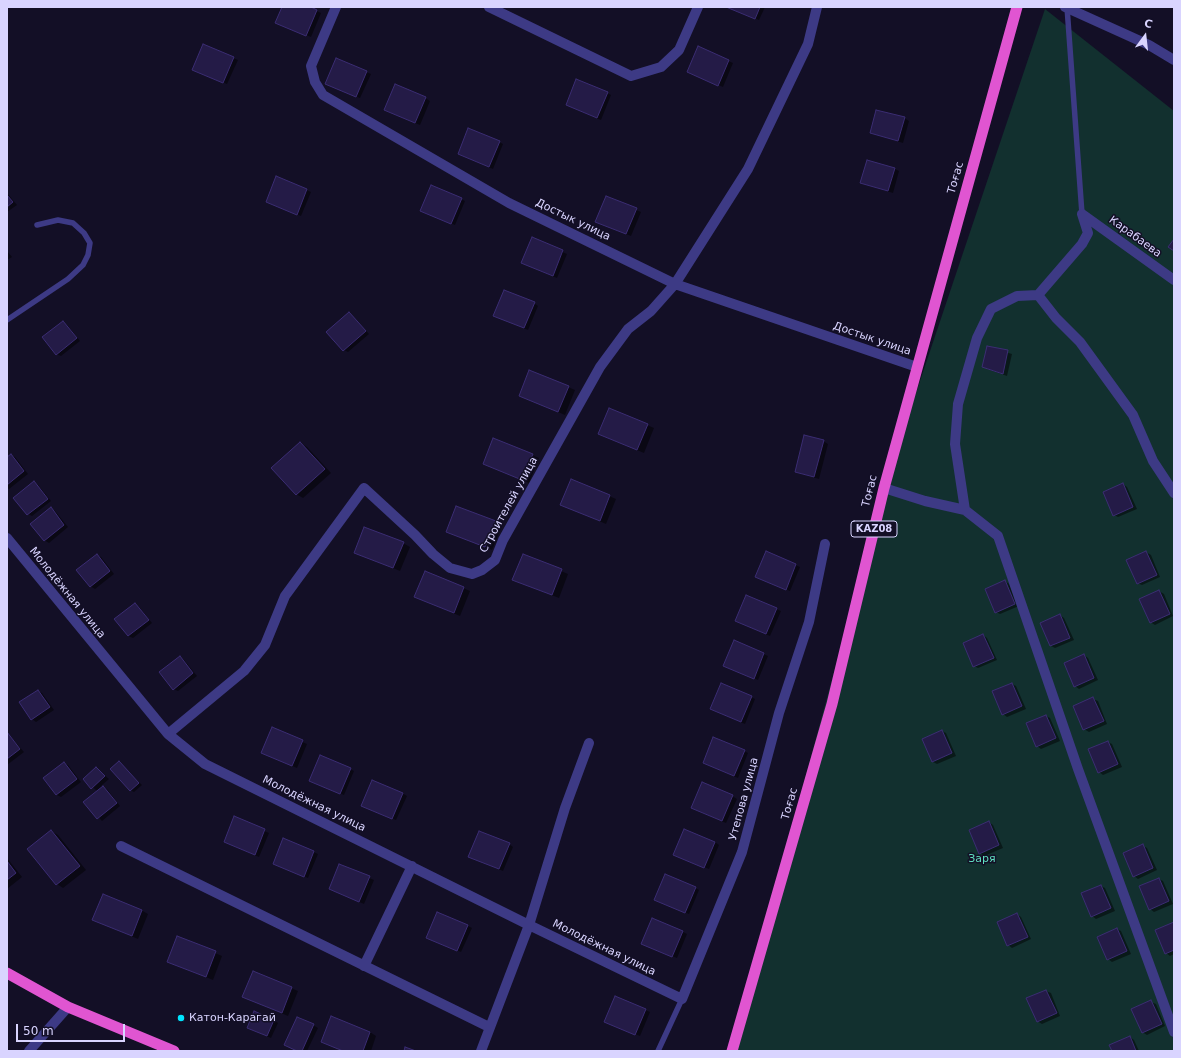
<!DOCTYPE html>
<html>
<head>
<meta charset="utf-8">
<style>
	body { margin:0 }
	#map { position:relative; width:1181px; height:1058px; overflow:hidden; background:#130f26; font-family:"DejaVu Sans",sans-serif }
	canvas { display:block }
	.frame { position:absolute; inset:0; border:8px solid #d9d4ff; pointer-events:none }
	.north { position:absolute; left:1125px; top:16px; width:40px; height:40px; -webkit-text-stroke:3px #130f26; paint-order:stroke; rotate:15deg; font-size:11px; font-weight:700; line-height:16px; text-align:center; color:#d9d4ff }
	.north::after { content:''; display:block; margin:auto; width:14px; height:18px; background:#d9d4ff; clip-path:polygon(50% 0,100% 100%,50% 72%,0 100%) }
	.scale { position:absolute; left:16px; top:1024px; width:109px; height:18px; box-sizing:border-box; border:2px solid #d9d4ff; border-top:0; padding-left:5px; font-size:12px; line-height:14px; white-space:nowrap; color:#d9d4ff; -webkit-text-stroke:3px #130f26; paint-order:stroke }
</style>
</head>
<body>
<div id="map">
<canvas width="1181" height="1058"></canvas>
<div class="frame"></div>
<div class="north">С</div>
<div class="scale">50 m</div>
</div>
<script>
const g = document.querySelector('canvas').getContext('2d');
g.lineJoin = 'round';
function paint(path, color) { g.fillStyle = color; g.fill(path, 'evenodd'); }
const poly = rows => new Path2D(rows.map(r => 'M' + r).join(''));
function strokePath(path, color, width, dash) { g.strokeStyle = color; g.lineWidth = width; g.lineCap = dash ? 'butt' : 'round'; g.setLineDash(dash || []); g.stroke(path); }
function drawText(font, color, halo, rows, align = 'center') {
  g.font = font + ' "DejaVu Sans",sans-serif'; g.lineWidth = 3; g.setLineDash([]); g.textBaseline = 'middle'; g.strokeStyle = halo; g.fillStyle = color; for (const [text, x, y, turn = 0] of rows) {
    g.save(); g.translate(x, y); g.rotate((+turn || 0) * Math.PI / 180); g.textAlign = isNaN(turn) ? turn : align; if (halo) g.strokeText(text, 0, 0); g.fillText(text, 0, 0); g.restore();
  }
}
paint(poly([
	[1045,9,1174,111,1174,1051,731,1051,884,488]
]), '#12302f');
paint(poly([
	[283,7,308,7,321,13,311,37,281,25],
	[727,7,765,7,759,20],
	[699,48,733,63,723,87,693,74],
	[233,58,238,60,227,84,197,72],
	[366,72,371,74,360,98,330,86],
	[607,93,611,95,601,120,571,107],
	[425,98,430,101,420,125,389,112],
	[904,118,909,121,903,143,871,133],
	[499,142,503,144,493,169,459,154],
	[895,169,899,171,893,193,861,183],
	[277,177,311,192,301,216,271,204],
	[7,193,17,205,7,212],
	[607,197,641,212,631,236,601,224],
	[461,199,465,201,455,225,425,213],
	[533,239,567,254,557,278,527,265],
	[7,251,12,257,7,260],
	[534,303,538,306,528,330,498,317],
	[349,313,369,334,348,352,344,350],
	[63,322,67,325,80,341,61,356,56,354],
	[988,347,1012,354,1007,376,987,369],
	[568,387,575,390,565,415,521,396],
	[647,425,654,428,644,453,599,434],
	[823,441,828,444,819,479,796,472],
	[300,443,307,447,331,473,303,498,296,494],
	[11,455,15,457,28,474,9,489,7,488,7,458],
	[532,455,539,458,529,483,484,464],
	[34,482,38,485,51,501,32,516,28,514],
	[1123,484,1127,487,1137,509,1118,517,1114,515],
	[609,496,616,499,606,524,562,505],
	[51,509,55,511,68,527,49,543,44,540],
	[495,522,502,526,492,550,447,531],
	[403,543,410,547,400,571,355,552],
	[766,552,800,567,790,591,760,579],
	[1146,552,1151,555,1160,577,1142,585,1137,583],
	[97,555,101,557,114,574,95,589,90,586],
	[523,555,568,574,559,598,514,580],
	[1005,581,1009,584,1019,606,1000,614,996,612],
	[463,588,470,591,460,616,416,597],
	[1159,591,1164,594,1173,616,1155,625,1150,622],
	[135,604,139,607,152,623,133,638,128,636,116,619],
	[776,609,781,611,770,636,740,623],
	[1060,615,1064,618,1074,640,1055,648,1051,646,1041,623],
	[983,635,987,638,997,660,978,668,974,666],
	[734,641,768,656,758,680,728,668],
	[1084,655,1088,658,1098,680,1079,689,1075,686],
	[180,657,184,660,197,676,178,691,173,689],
	[1012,684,1016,686,1026,709,1007,717,1003,714],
	[38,691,42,693,54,710,36,722,32,719,20,703],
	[751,697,755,699,745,724,715,711],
	[1093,699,1098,701,1107,724,1089,732,1084,729],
	[1046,716,1050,718,1060,741,1041,749,1037,746],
	[273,729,307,744,297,768,267,755],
	[942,731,946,733,956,756,937,764,933,762,923,739],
	[7,733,24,752,7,765],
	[1108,742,1112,744,1122,767,1103,775,1099,772],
	[744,751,748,753,738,778,708,765],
	[64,763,68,765,81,782,61,797,57,795,44,778],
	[119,763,142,785,134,792,130,790],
	[96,768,109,779,101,786,107,789,120,806,102,821,84,802,97,791,84,779],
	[350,769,354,771,344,795,314,783],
	[402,793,407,796,396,820,366,808],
	[732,796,737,799,726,823,696,810],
	[235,818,269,833,259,857,225,842],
	[989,822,993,825,1003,848,984,856,980,853],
	[51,831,58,835,86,870,63,888,57,884],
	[284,839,318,854,308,878,278,866],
	[715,842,719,845,709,869,679,857],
	[509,844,513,847,503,871,473,858],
	[1143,846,1147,848,1157,870,1138,879,1134,876],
	[7,858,22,877,7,889],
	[340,865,374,880,364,904,330,889],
	[1159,879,1163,881,1173,904,1154,912,1150,909],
	[1101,886,1105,888,1115,911,1096,919,1092,916],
	[695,888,699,890,689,914,659,902],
	[141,910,148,914,138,939,94,920],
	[1017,914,1021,917,1031,939,1012,948,1008,945],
	[1174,923,1174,954,1170,956,1166,953],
	[468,926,472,928,461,952,432,940],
	[1117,929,1121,931,1131,954,1112,962,1108,959],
	[683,932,687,934,677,958,647,946],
	[177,937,222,956,213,980,168,961],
	[291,988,298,991,288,1016,244,997],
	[1046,991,1051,993,1060,1016,1042,1024,1037,1021],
	[616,997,650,1012,640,1036,610,1024],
	[1151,1002,1156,1004,1165,1026,1147,1035,1142,1032],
	[274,1020,278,1023,271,1038,252,1030],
	[313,1025,318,1028,307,1051,298,1051],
	[370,1032,376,1036,371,1051,343,1051,322,1042],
	[1130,1037,1134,1040,1139,1051,1113,1051]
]), '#0007');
const building = poly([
	[282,7,311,7,317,10,306,36,275,23,282,7],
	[726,7,760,7,755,19,726,7],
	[203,44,234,57,223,83,192,70,203,44],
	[698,46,729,60,718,86,687,72,698,46],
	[336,58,367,71,356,97,325,84,336,58],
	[576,79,608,92,597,118,566,105,576,79],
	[395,84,426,97,415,123,384,110,395,84],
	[876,110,905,117,898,141,870,133,876,110],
	[468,128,500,141,489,167,458,154,468,128],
	[867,160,895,168,888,191,860,183,867,160],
	[276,176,307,189,297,215,266,202,276,176],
	[431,185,462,198,451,224,420,211,431,185],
	[7,195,13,202,7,207,7,195],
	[606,196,637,208,626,234,595,222,606,196],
	[532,237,563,250,553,276,521,263,532,237],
	[1174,239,1174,251,1168,247,1174,239],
	[504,290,535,302,524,328,493,316,504,290],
	[349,312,366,331,343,351,326,332,349,312],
	[63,321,77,338,56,355,42,337,63,321],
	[987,346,1008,350,1003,374,982,367,987,346],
	[529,370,569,386,558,412,519,396,529,370],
	[609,408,648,424,637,450,598,434,609,408],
	[804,435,824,440,814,477,795,472,804,435],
	[493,438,533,454,522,480,483,464,493,438],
	[300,442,325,469,296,495,271,468,300,442],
	[11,454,24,471,7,485,7,457,11,454],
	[571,479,610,495,600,521,560,505,571,479],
	[34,481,48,499,27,515,13,498,34,481],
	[1123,483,1133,507,1113,516,1103,492,1123,483],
	[456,506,496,521,485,547,446,532,456,506],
	[51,507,64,525,44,541,30,524,51,507],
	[364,527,404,542,393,568,354,553,364,527],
	[766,551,796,564,786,590,755,577,766,551],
	[1146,551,1157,575,1137,584,1126,560,1146,551],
	[97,554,110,571,90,587,76,570,97,554],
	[523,554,562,569,552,595,512,580,523,554],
	[425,571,464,587,454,613,414,597,425,571],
	[1005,580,1015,604,995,613,985,589,1005,580],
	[1159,590,1170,614,1150,623,1139,599,1159,590],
	[746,595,777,608,766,634,735,621,746,595],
	[135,603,149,620,128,636,114,619,135,603],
	[1060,614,1070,638,1050,646,1040,623,1060,614],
	[983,634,994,658,973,667,963,643,983,634],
	[734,640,764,653,754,679,723,666,734,640],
	[1084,654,1094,678,1074,687,1064,663,1084,654],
	[180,656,193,673,173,690,159,672,180,656],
	[721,683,752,696,741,722,710,709,721,683],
	[1012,683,1022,706,1002,715,992,691,1012,683],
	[38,690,50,707,31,720,19,702,38,690],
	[1093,697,1104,721,1083,730,1073,706,1093,697],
	[1046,715,1056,738,1036,747,1026,723,1046,715],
	[272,727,303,740,292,766,261,753,272,727],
	[942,730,952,753,932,762,922,739,942,730],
	[7,732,20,749,7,759,7,732],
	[713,737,745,750,734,776,703,763,713,737],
	[1108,741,1118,764,1098,773,1088,749,1108,741],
	[320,755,351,768,340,794,309,781,320,755],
	[119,761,139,783,130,791,110,769,119,761],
	[64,762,77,779,56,795,43,778,64,762],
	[96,767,105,776,91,789,83,779,96,767],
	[372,780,403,793,392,819,361,806,372,780],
	[702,782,733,795,722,821,691,808,702,782],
	[103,786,117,803,97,819,83,802,103,786],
	[234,816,265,829,255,855,224,842,234,816],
	[989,821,999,845,979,854,969,830,989,821],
	[684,829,715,842,704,868,673,855,684,829],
	[51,830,80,866,56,885,27,849,51,830],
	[479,831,510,843,499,869,468,857,479,831],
	[283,838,314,851,304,877,273,864,283,838],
	[1143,844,1153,868,1133,877,1123,853,1143,844],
	[7,861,16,873,7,880,7,861],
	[339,864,370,876,359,902,329,889,339,864],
	[665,874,696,887,685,913,654,900,665,874],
	[1159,878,1169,901,1149,910,1139,886,1159,878],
	[1101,885,1111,908,1091,917,1081,893,1101,885],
	[103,894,142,910,132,936,92,920,103,894],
	[437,912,468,925,457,951,426,938,437,912],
	[1017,913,1028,937,1007,946,997,922,1017,913],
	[652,918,683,931,672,957,641,944,652,918],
	[1174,922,1174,950,1165,954,1155,930,1174,922],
	[1117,928,1127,951,1107,960,1097,937,1117,928],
	[177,936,216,951,206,977,167,962,177,936],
	[253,971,292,987,282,1013,242,997,253,971],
	[1046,990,1057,1013,1037,1022,1026,998,1046,990],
	[615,996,646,1009,635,1035,604,1022,615,996],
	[1151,1000,1162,1024,1142,1033,1131,1009,1151,1000],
	[254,1011,274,1020,267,1036,247,1028,254,1011],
	[331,1016,370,1032,363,1051,343,1051,321,1042,331,1016],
	[297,1017,314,1024,302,1051,297,1051,284,1045,297,1017],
	[1130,1036,1136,1051,1112,1051,1109,1045,1130,1036],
	[405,1047,416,1051,404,1051,405,1047]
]);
paint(building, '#241b47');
strokePath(building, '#3b2d73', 1);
strokePath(poly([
	[1067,7,1082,214],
	[7,320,68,279,83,265,88,255,90,243,84,233,73,223,58,220,37,225],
	[658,1051,682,999]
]), '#3d3a85', 5.5);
strokePath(poly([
	[336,7,311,66,315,82,323,95,509,203,675,284,917,367],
	[489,7,631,76,661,67,679,50,698,7],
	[1065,7,1149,45,1174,60],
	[1082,214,1088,233,1082,244,1038,295,1056,318,1080,342,1133,415,1153,461,1174,493],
	[1082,214,1174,280],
	[884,488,925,501,965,510,998,536,1078,769,1174,1032],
	[965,510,955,444,958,404,977,338,991,309,1017,296,1038,295],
	[7,538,168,734,205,764,529,925,682,999,742,852,779,713,809,622,825,544],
	[168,734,244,671,265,645,285,596,364,488,415,535,433,554,450,568,472,574,482,570,495,560,503,540,600,367,628,329,651,311,675,284,748,169,808,44,817,7],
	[121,846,489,1027],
	[364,966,412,866],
	[29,1051,68,1007],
	[481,1051,529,925,565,808,589,743]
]), '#3d3a85', 10);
strokePath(poly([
	[7,973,68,1007,174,1051],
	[732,1051,832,704,884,488,1017,7]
]), '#e055d1', 11);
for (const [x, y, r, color] of [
	[181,1018,4,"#00e5ff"]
]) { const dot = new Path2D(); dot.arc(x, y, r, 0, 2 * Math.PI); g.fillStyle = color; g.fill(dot); strokePath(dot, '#130f26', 1.5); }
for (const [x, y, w] of [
	[874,529,46]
]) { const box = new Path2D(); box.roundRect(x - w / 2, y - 8, w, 16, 3); g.fillStyle = '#130f26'; g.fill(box); strokePath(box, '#d9d4ff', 1); }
drawText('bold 10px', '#d9d4ff', null, [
	["KAZ08",874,529]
]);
drawText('11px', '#d9d4ff', '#130f26', [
	["Тоғас",956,178,-74],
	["Достык улица",573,220,26],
	["Карабаева",1135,237,36],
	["Достык улица",872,339,19],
	["Тоғас",870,491,-76],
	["Строителей улица",509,505,-61],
	["Молодёжная улица",67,593,51],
	["Утепова улица",744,799,-75],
	["Молодёжная улица",314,804,26],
	["Тоғас",790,804,-74],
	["Молодёжная улица",604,948,26]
]);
drawText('11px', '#5fe0c0', '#130f26', [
	["Заря",982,859]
]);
drawText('11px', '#d9d4ff', '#130f26', [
	["Катон-Карагай",189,1018]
], 'left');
</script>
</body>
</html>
